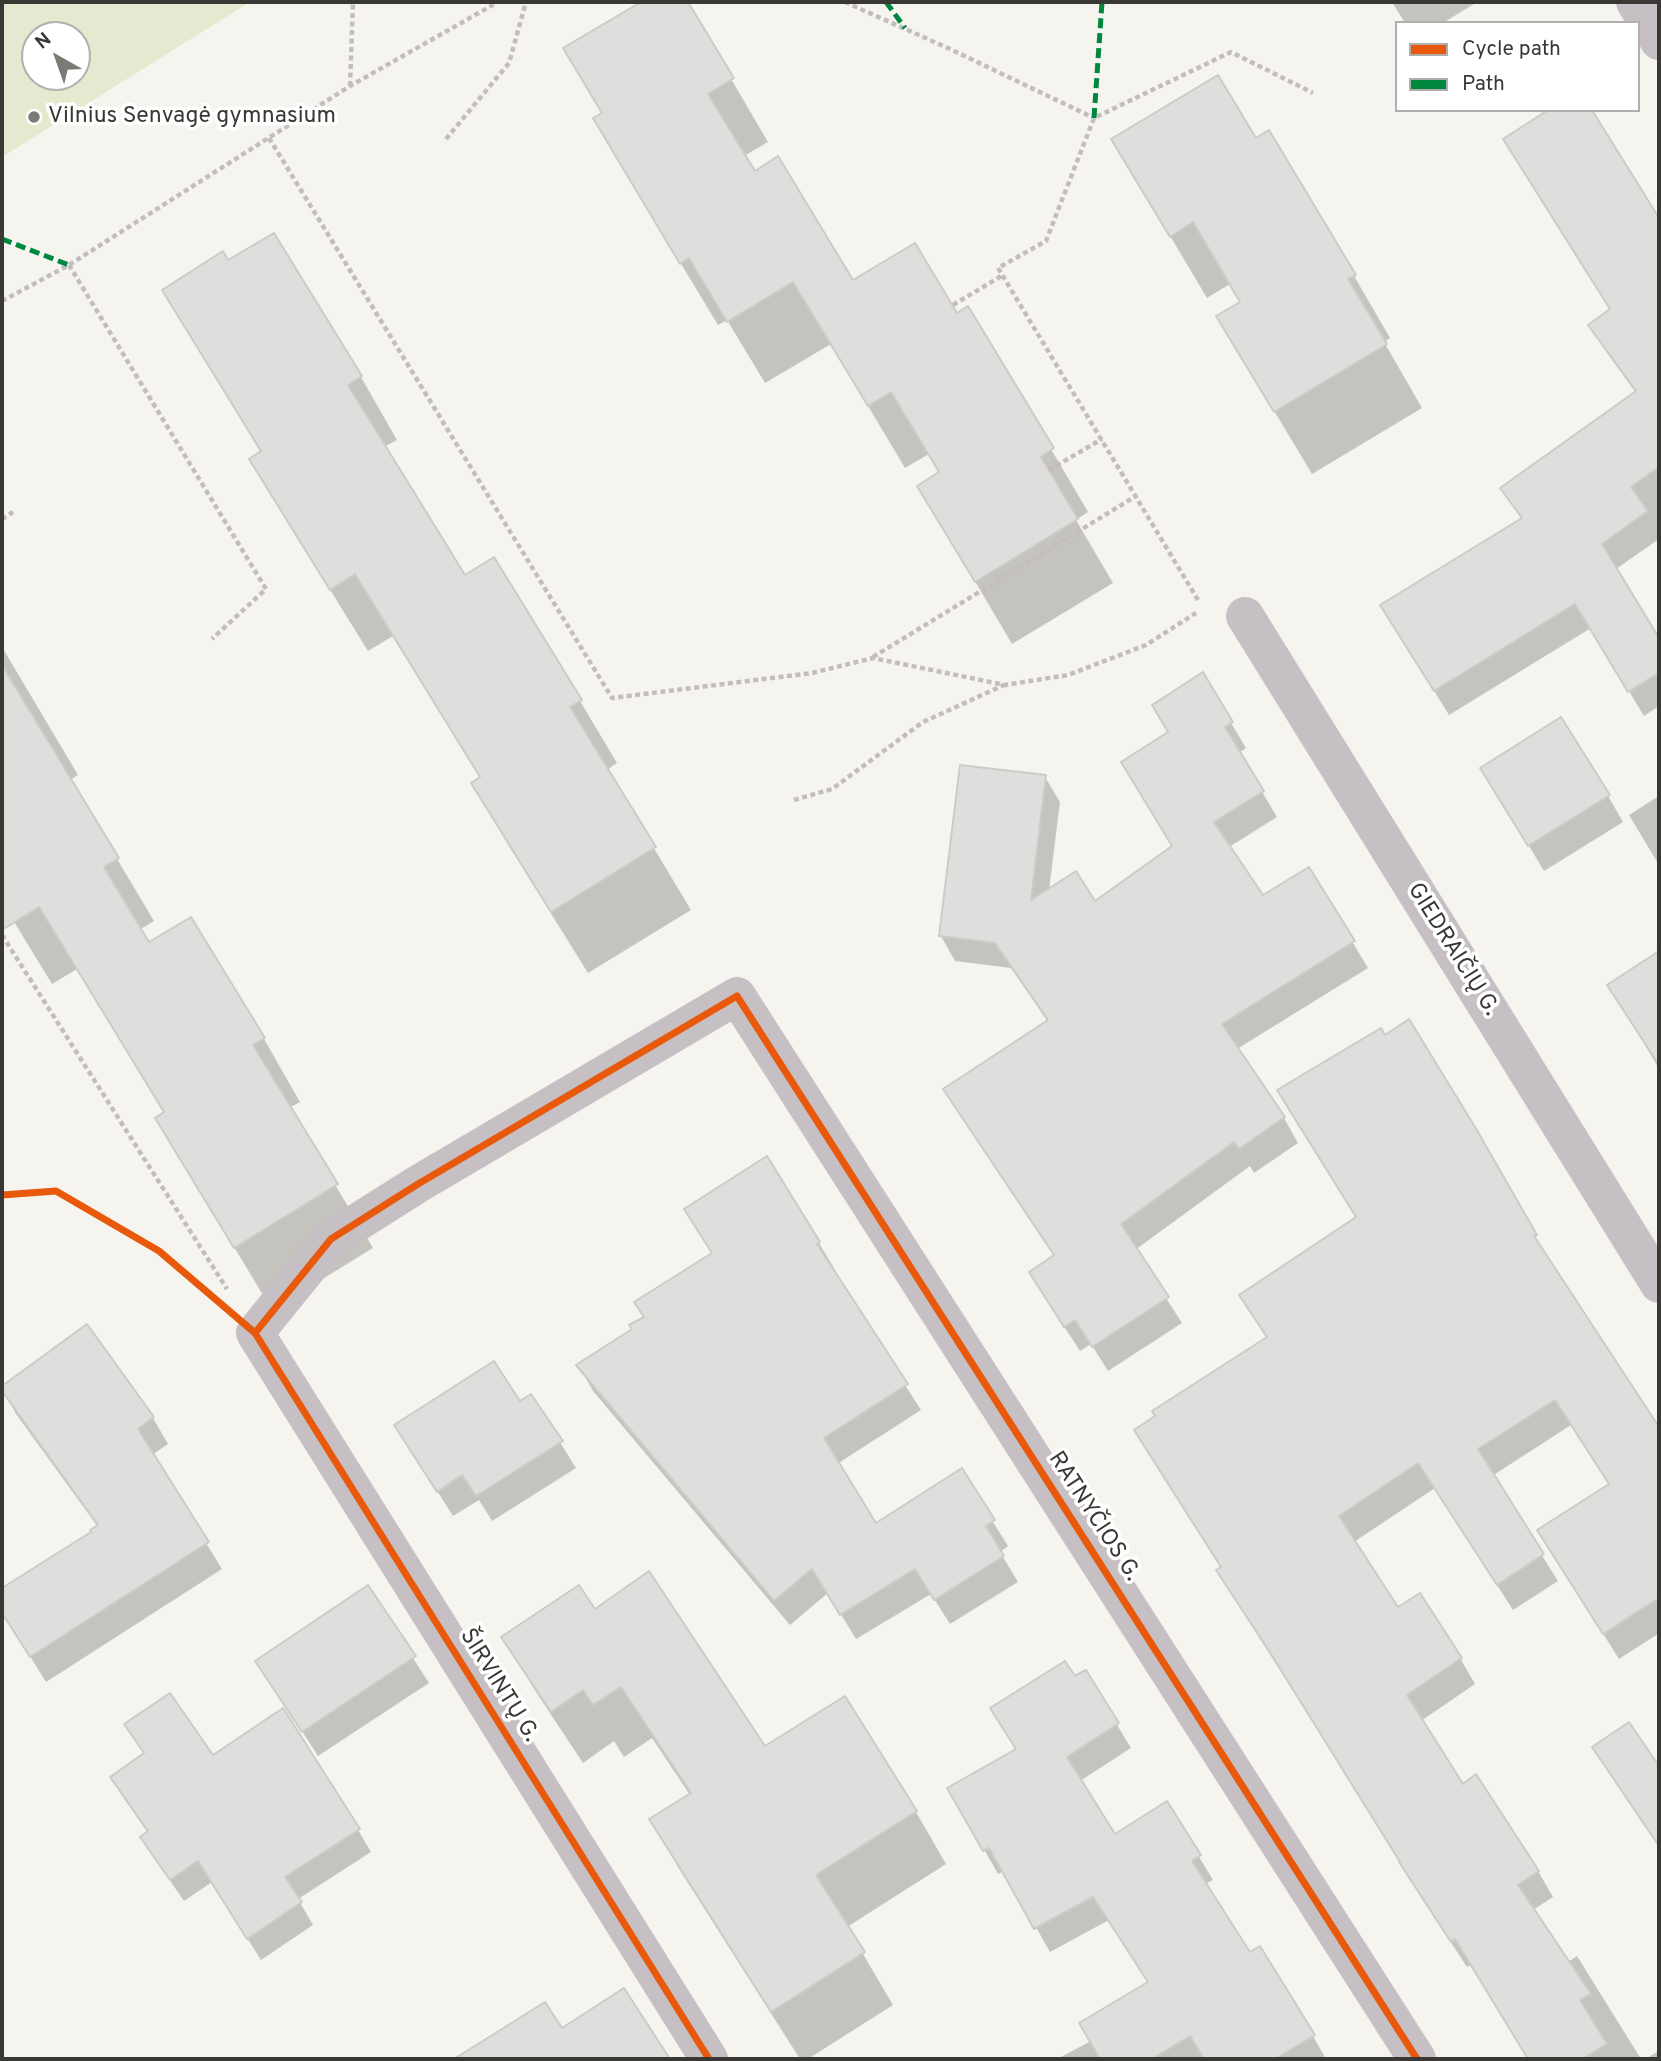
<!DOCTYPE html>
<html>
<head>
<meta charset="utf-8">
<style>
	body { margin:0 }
	#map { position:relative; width:1661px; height:2061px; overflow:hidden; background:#f6f4ee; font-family:Overpass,sans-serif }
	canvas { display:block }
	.frame { position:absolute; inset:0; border:4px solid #3a3834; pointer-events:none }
	.legend { position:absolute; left:1395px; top:21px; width:245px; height:91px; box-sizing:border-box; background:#fff; border:2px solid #b0afae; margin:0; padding:9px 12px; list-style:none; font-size:21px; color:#3a3834 }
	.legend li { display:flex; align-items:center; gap:14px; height:35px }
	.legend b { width:35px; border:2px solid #b0afae }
	.north { position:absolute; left:21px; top:21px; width:70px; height:70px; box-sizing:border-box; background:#fff; border:2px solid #b0afae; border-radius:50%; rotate:320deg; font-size:19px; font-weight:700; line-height:28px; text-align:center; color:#3a3834 }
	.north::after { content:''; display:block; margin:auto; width:24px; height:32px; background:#7c7a75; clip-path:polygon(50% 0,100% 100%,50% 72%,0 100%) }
</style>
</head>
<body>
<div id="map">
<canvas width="1661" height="2061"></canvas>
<div class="frame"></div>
<ul class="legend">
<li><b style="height:9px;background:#e8590c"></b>Cycle path</li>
<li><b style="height:9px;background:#00873e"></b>Path</li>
</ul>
<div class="north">N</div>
</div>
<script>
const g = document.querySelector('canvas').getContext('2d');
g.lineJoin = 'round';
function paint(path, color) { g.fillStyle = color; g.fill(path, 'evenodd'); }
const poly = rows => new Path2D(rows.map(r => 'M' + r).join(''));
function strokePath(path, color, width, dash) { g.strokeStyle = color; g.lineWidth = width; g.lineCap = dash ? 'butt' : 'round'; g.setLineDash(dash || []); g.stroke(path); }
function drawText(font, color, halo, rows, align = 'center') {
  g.font = font + ' Overpass,sans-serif'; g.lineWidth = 7; g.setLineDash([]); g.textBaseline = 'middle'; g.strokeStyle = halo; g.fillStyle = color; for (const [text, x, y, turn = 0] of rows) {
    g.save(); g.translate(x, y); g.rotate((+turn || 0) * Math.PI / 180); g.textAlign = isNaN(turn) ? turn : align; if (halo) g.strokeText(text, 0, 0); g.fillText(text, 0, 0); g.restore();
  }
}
paint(poly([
	[2,2,250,2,2,157],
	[35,35,77,35,77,77,35,77]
]), '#e7e8d0');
paint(poly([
	[644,2,686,2,768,142,744,156,754,174,853,283,957,315,968,308,1088,512,1076,520,1113,583,1012,644,956,549,941,474,929,454,905,468,831,344,765,383,727,320,718,325,631,181,603,114,565,49],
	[1392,2,1477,2,1443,23,1405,23],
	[1590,110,1659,221,1659,539,1616,569,1659,641,1659,706,1644,716,1591,628,1449,715,1397,631,1522,520,1503,489,1636,393,1605,350,1591,325,1611,310],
	[1255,140,1354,276,1390,338,1384,342,1422,408,1312,474,1255,379,1242,303,1230,284,1207,298,1150,202],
	[273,235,361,377,397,440,384,447,465,577,580,701,617,763,607,770,691,910,588,973,509,846,473,784,481,778,393,636,368,651,288,522,251,459,261,453,164,291,228,263],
	[2,647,78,775,70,780,154,921,139,930,148,945,264,1039,300,1102,289,1108,373,1248,272,1310,157,1119,165,1114,77,969,52,984,2,902],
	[1231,723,1246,748,1239,753,1277,817,1229,847,1262,898,1308,869,1368,968,1237,1049,1284,1118,1298,1143,1254,1173,1250,1166,1135,1250,1182,1323,1108,1371,1091,1344,1080,1351,1045,1297,1055,1257,960,1115,946,1090,1048,1022,1011,968,955,961,941,936,1045,777,1060,802,1049,890,1094,903,1174,847,1138,788],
	[1498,794,1608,796,1623,822,1544,871],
	[1659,796,1659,865,1629,815],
	[1659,953,1659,1069,1610,986],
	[1473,1128,1549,1262,1659,1430,1659,1637,1658,1634,1619,1659,1554,1556,1610,1486,1571,1425,1492,1476,1558,1581,1513,1610,1435,1488,1354,1542,1398,1610,1460,1658,1475,1684,1421,1721,1462,1786,1538,1871,1553,1897,1533,1910,1568,1962,1577,1956,1641,2059,1531,2059,1472,1964,1467,1967,1416,1889,1402,1863,1233,1596,1222,1568,1268,1339,1241,1296,1358,1218],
	[766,1159,819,1243,834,1268,831,1269,921,1410,837,1464,875,1525,961,1471,1008,1546,1000,1552,1018,1582,950,1624,931,1594,856,1639,828,1593,790,1625,593,1391,579,1366,634,1330,714,1255],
	[87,1327,153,1418,168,1444,152,1455,222,1569,46,1682,2,1611,2,1590,93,1533,98,1527,16,1414,2,1388],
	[531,1396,576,1468,492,1521,479,1500,453,1516,412,1451,519,1404],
	[368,1588,429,1683,318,1756,257,1661],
	[594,1612,764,1749,845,1698,916,1812,946,1864,847,1927,893,2005,808,2059,800,2059,681,1872,651,1820,690,1795,652,1738,624,1757,614,1741,583,1763,534,1689,504,1637],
	[1085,1672,1131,1748,1080,1781,1114,1837,1167,1804,1213,1880,1205,1884,1249,1954,1313,2036,1326,2059,1057,2059,1091,2041,1149,1983,1109,1920,1050,1952,1004,1871,998,1874,950,1789,1018,1750,1074,1679],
	[1630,1723,1659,1768,1659,1847,1609,1773,1594,1747],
	[212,1758,358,1830,371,1852,298,1899,313,1925,261,1960,212,1882,184,1901,155,1859,142,1837,148,1833,125,1800,112,1778],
	[624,1990,668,2059,457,2059,545,2004,561,2030],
	[1659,2051,1659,2059,1645,2059]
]), '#0003');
const building = poly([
	[641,2,688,2,734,78,708,94,755,171,778,156,853,280,915,243,957,313,968,306,1054,448,1041,457,1078,519,975,582,917,486,939,472,891,392,868,406,793,282,727,322,689,258,680,264,593,118,602,113,563,48,641,2],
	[1218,75,1256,138,1269,130,1356,275,1348,279,1387,344,1274,412,1216,316,1240,302,1193,222,1170,237,1111,139,1218,75],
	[1548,110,1592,110,1659,218,1659,467,1631,487,1648,511,1602,544,1659,638,1659,673,1628,692,1575,604,1434,691,1380,605,1522,518,1500,488,1636,391,1588,325,1610,309,1503,139,1548,110],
	[274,233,362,376,348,385,465,575,494,557,582,700,570,707,656,847,551,912,471,783,480,777,355,574,330,590,249,459,261,451,162,290,223,251,228,260,274,233],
	[2,665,119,858,104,867,149,942,191,917,265,1038,253,1045,338,1184,234,1248,155,1118,164,1112,39,907,2,930,2,665],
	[1203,672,1233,722,1225,727,1264,791,1214,822,1263,895,1309,867,1355,941,1222,1024,1285,1117,1239,1149,1234,1142,1121,1224,1169,1297,1092,1347,1075,1320,1064,1327,1029,1272,1054,1255,943,1089,1048,1020,995,943,939,936,960,765,1046,775,1031,900,1076,871,1095,901,1172,846,1121,762,1168,732,1152,705,1203,672],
	[1561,717,1610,795,1528,846,1480,768,1561,717],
	[1659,951,1659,1065,1607,985,1659,951],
	[1409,1019,1475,1127,1537,1235,1534,1236,1659,1427,1659,1598,1603,1634,1537,1530,1609,1484,1555,1400,1478,1449,1544,1554,1497,1585,1418,1463,1339,1516,1398,1607,1420,1593,1462,1658,1407,1695,1463,1784,1476,1774,1539,1871,1518,1885,1591,1994,1580,2000,1607,2044,1582,2059,1528,2059,1455,1939,1451,1942,1399,1862,1400,1862,1271,1654,1216,1570,1221,1567,1134,1430,1155,1416,1152,1411,1267,1337,1239,1295,1356,1217,1277,1090,1381,1028,1385,1035,1409,1019],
	[767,1156,820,1242,817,1244,908,1384,824,1438,876,1523,962,1468,995,1520,986,1526,1004,1556,934,1600,915,1569,840,1615,812,1569,774,1601,576,1365,632,1329,629,1325,644,1317,634,1302,712,1253,684,1209,767,1156],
	[87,1324,154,1417,138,1429,209,1542,30,1657,2,1613,2,1588,91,1532,90,1530,98,1525,2,1391,2,1386,87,1324],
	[494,1361,520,1401,531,1394,563,1441,476,1496,462,1475,437,1492,394,1425,494,1361],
	[649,1571,765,1746,845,1696,917,1811,816,1875,865,1952,771,2012,649,1819,691,1793,621,1687,593,1705,583,1690,551,1712,501,1637,579,1585,595,1609,649,1571],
	[368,1585,416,1656,302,1732,255,1661,368,1585],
	[1065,1661,1075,1676,1086,1670,1119,1723,1067,1757,1115,1834,1167,1801,1201,1855,1192,1861,1250,1952,1260,1946,1315,2035,1275,2059,1204,2059,1190,2036,1152,2059,1100,2059,1079,2023,1148,1982,1093,1897,1034,1929,989,1848,983,1851,947,1788,1016,1749,990,1708,1065,1661],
	[170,1693,213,1755,283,1708,360,1829,285,1877,302,1902,247,1939,198,1861,170,1880,140,1837,148,1831,110,1777,144,1753,124,1724,170,1693],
	[1629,1722,1659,1766,1659,1846,1592,1747,1629,1722],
	[624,1988,670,2059,454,2059,545,2002,562,2028,624,1988]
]);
paint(building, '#e0dedd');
strokePath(building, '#cccbca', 2);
strokePath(poly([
	[845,2,950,49,1094,118],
	[350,86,353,2],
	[269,138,612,698,812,673,873,658,1005,685,1068,675,1146,645,1196,613],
	[446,139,509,63,526,2],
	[69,265,266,589,212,639],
	[2,301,69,265,350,86,498,2],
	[953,305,1003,275],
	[1049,470,1102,439],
	[2,519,13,512],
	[1198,600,998,268,1046,241,1094,118,1231,52,1313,93],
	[873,657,1136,496],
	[794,800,832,789,923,722,1004,685],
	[2,935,227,1289]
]), '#c2bec0', 4.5, [5, 3.5]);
strokePath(poly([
	[1635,2,1659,41],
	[1245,616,1659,1284],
	[709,2059,255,1333,331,1239,418,1184,737,996,1417,2059]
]), '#c6bfc4', 38);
strokePath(poly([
	[886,2,905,28],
	[1094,118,1102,2],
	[2,239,69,265]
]), '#00873e', 5, [10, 5]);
strokePath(poly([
	[2,1195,56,1191,159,1251,255,1333,709,2059],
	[255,1333,331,1239,418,1184,737,996,1417,2059]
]), '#e8590c', 7);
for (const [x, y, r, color] of [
	[34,117,7,"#7c7a75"]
]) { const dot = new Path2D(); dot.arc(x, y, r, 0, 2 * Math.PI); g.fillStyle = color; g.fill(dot); strokePath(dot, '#fff', 2.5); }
drawText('23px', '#3a3834', '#fff', [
	["Vilnius Senvagė gymnasium",48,117]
], 'left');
drawText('23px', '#3a3834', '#fff', [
	["GIEDRAIČIŲ G.",1452,950,58],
	["RATNYČIOS G.",1093,1517,57],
	["ŠIRVINTŲ G.",498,1686,58]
]);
</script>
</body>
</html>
